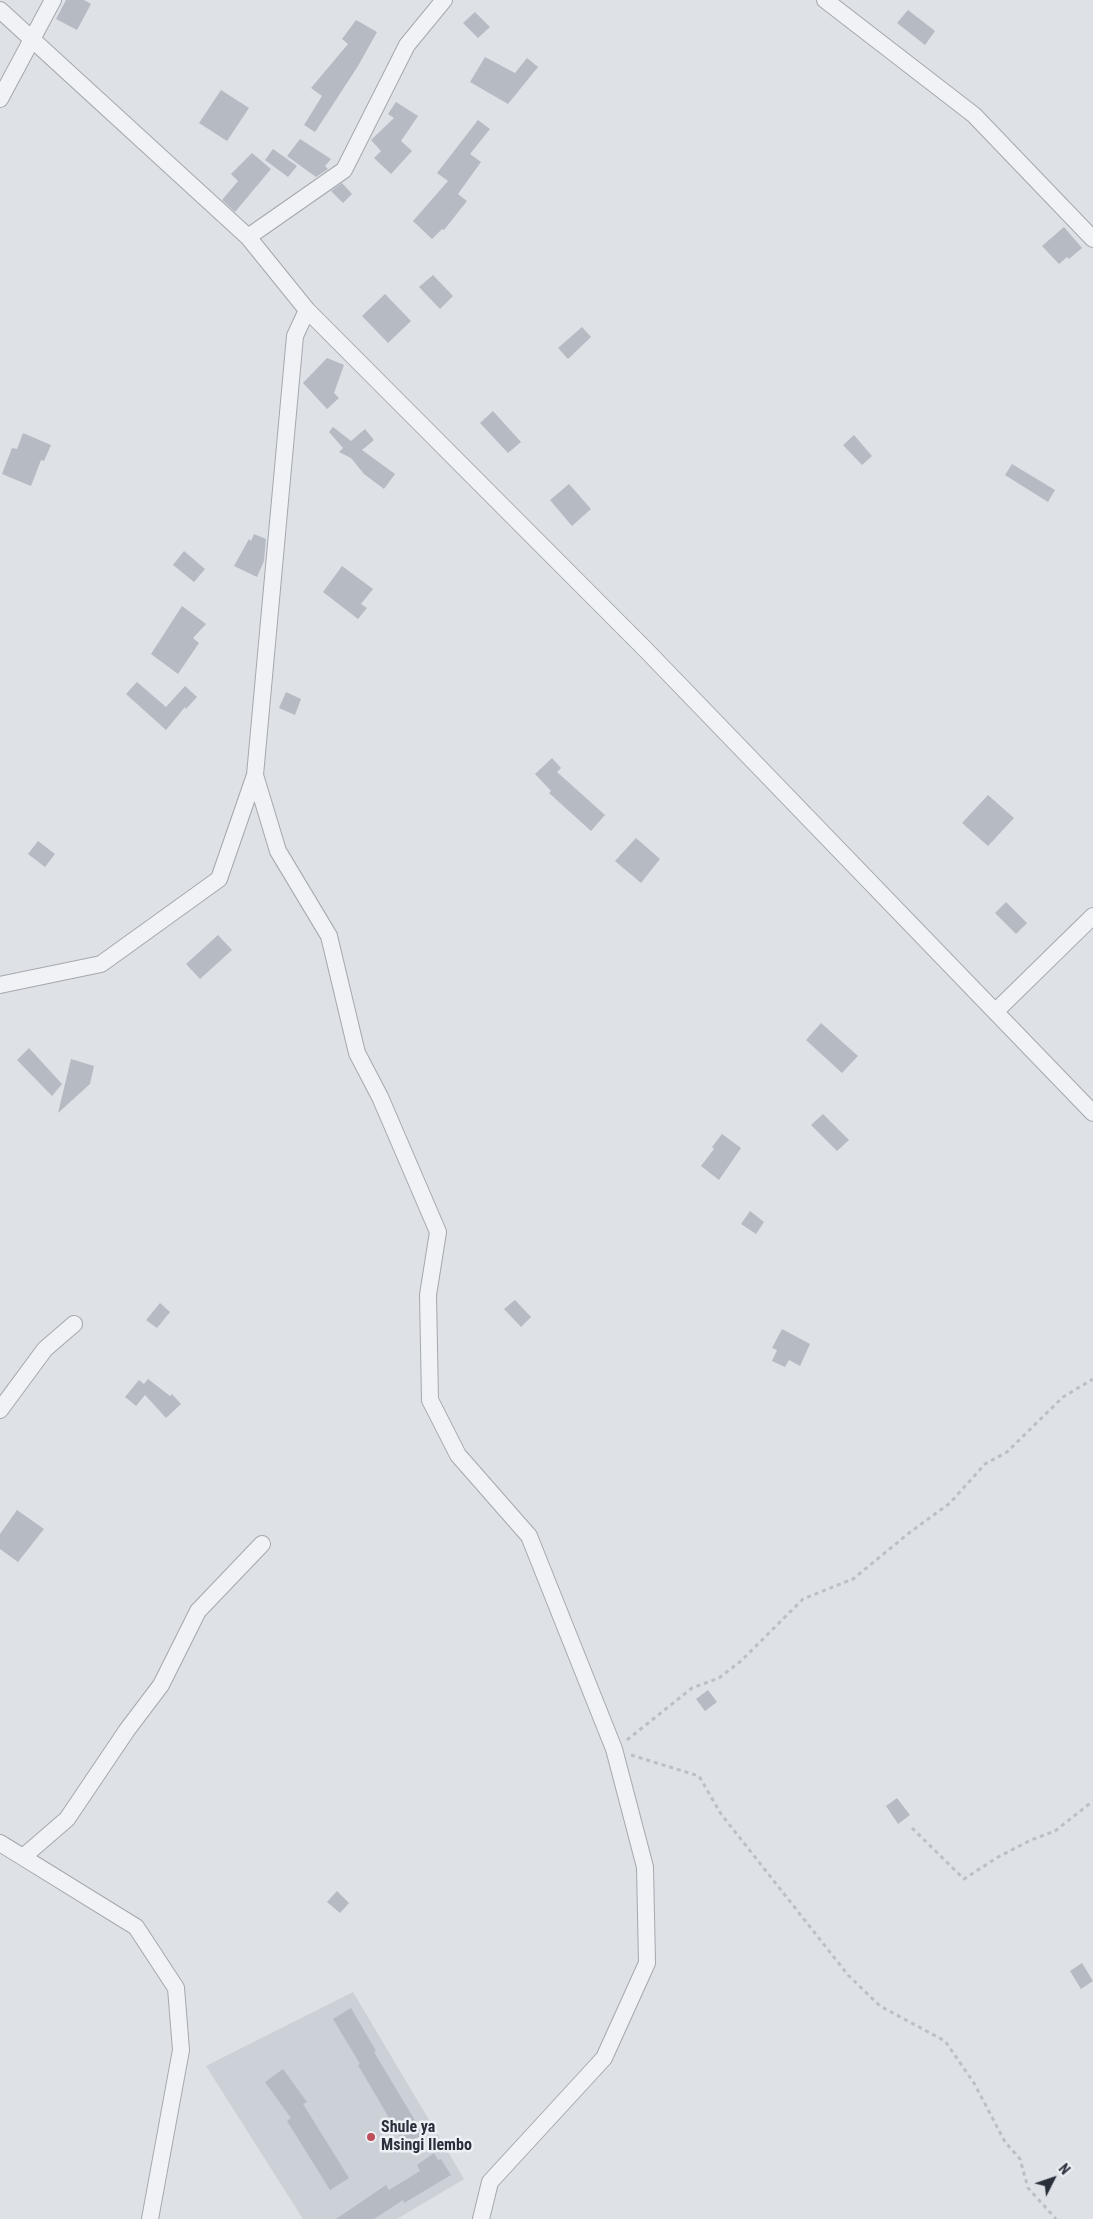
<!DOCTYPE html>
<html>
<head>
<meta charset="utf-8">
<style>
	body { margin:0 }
	#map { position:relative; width:1093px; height:2219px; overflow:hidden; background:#dee1e6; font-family:"Roboto Condensed",sans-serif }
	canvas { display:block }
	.north { position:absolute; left:1028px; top:2154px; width:50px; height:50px; -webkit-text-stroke:4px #edf0f4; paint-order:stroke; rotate:49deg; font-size:14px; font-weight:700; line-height:20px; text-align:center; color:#292f3b }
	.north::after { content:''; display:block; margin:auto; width:18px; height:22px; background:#292f3b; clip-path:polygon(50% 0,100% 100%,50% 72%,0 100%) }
</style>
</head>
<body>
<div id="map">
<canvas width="1093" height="2219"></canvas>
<div class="north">N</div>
</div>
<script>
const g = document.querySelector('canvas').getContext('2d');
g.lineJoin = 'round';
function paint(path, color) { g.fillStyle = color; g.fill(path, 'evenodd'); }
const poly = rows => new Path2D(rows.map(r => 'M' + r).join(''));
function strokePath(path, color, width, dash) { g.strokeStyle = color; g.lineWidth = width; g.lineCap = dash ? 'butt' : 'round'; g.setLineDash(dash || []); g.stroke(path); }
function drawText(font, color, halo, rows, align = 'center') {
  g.font = font + ' "Roboto Condensed",sans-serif'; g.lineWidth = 5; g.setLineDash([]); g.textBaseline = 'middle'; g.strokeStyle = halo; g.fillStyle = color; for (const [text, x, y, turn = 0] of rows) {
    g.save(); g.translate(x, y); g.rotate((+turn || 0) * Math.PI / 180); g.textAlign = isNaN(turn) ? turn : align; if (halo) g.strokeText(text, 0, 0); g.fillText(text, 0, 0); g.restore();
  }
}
paint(poly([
	[353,1992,464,2179,397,2219,303,2219,206,2066]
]), '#ccd0d7');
paint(poly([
	[66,0,84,0,91,4,77,30,56,19],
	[908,10,935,31,925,45,897,23],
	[475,12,490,27,478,38,463,23],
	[356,20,377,32,358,66,315,132,304,125,322,96,311,88,348,44,342,39],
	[485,57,515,73,527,58,538,67,508,104,470,82],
	[221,90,249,108,227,141,199,123],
	[396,102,418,116,401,141,412,151,391,174,374,158,381,151,371,140,394,118,388,114],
	[478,120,490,129,470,154,481,162,458,194,467,201,444,230,442,229,432,239,413,221,448,181,437,173],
	[300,139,331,159,325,166,328,169,316,177,287,156],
	[273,149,297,166,288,177,265,160],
	[252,153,271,169,235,212,222,200,238,181,231,174],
	[342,183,352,194,343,203,331,191],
	[1064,227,1082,248,1069,259,1067,257,1059,264,1042,246],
	[433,275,453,296,440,309,419,287],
	[385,294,411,321,388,343,362,316],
	[582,327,591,337,568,359,558,348],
	[327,358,344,365,334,393,339,398,327,409,303,383],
	[493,411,521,442,508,453,480,423],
	[333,427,351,441,365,429,374,440,362,450,395,474,384,489,364,474,351,458,339,452,343,448,329,432],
	[23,433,51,445,44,461,41,460,31,486,2,474,12,448,17,449],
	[854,435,872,456,862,465,843,445],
	[1012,464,1055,490,1048,502,1005,475],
	[569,484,591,509,572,526,550,500],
	[254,534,266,539,264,561,257,577,234,566,249,539,251,541],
	[184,551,205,569,194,582,173,565],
	[342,566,373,589,361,604,367,608,358,619,323,592],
	[182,606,206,624,193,638,199,643,178,674,151,654],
	[137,682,166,707,185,686,197,697,186,709,185,707,166,730,126,694],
	[286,692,301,699,295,715,279,708],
	[552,758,561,768,557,772,605,815,591,831,549,793,551,791,535,774],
	[988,795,1014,818,988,846,962,823],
	[636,838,660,859,641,883,615,861],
	[38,841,55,854,45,867,28,854],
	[1006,902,1027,923,1016,934,995,913],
	[218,935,232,950,200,979,186,964],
	[821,1023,858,1056,842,1073,806,1040],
	[29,1048,62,1084,52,1096,17,1060],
	[71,1059,94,1066,90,1084,58,1113],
	[823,1114,849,1140,837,1151,811,1125],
	[722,1134,741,1148,719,1180,701,1166,714,1149,712,1147],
	[750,1211,764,1222,756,1234,741,1224],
	[515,1300,531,1317,521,1327,504,1309],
	[160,1303,170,1312,157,1328,146,1320],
	[782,1329,810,1344,800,1366,789,1360,785,1367,772,1361,777,1350,772,1348],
	[148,1379,170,1396,172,1394,181,1404,166,1418,145,1395,136,1406,125,1397,139,1380,144,1384],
	[17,1510,44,1529,18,1562,0,1549,0,1534],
	[708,1690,717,1702,705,1711,696,1699],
	[897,1798,910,1815,898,1824,886,1806],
	[337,1891,349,1903,340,1913,327,1902],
	[1082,1963,1093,1981,1081,1989,1070,1971],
	[351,2008,376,2051,374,2052,423,2134,405,2145,358,2065,360,2064,333,2019],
	[283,2069,307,2102,303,2104,349,2178,330,2190,287,2121,291,2118,265,2082],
	[434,2153,438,2160,441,2159,451,2175,404,2203,403,2200,374,2219,336,2219,386,2185,389,2190,420,2171,417,2165]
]), '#b6bac2');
const street = poly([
	[825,0,974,115,1093,239],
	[0,10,248,237,307,310,646,650,1093,1113],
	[0,99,53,0],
	[248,237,344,170,407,45,444,0],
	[307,310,295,336,255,775,278,851,329,936,357,1053,380,1097,438,1232,428,1295,430,1400,458,1455,529,1536,614,1749,645,1867,647,1963,604,2058,490,2182,481,2219],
	[0,985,101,964,219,879,255,775],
	[996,1011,1093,916],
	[0,1410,45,1349,74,1324],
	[0,1843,136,1927,176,1988,181,2050,150,2219],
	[23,1857,67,1819,127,1730,161,1685,198,1611,262,1544]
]);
strokePath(street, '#a4a8af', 18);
strokePath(poly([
	[627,1740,692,1688,719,1678,741,1661,803,1599,853,1579,909,1533,950,1503,985,1464,1007,1452,1063,1397,1093,1379],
	[631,1755,699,1776,721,1814,848,1975,880,2006,945,2041,974,2083,1005,2142,1020,2159,1028,2188,1056,2219],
	[912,1828,964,1879,998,1857,1031,1840,1055,1831,1093,1801]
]), '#bcbfc5', 3, [4, 4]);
strokePath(street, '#f0f2f5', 16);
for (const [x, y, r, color] of [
	[371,2137,5,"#bf4f5c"]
]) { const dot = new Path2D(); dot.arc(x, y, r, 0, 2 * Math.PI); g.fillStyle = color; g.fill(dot); strokePath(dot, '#edf0f4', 2); }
drawText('bold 16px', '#292f3b', '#edf0f4', [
	["Shule ya",381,2128],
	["Msingi Ilembo",381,2146]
], 'left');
</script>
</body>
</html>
